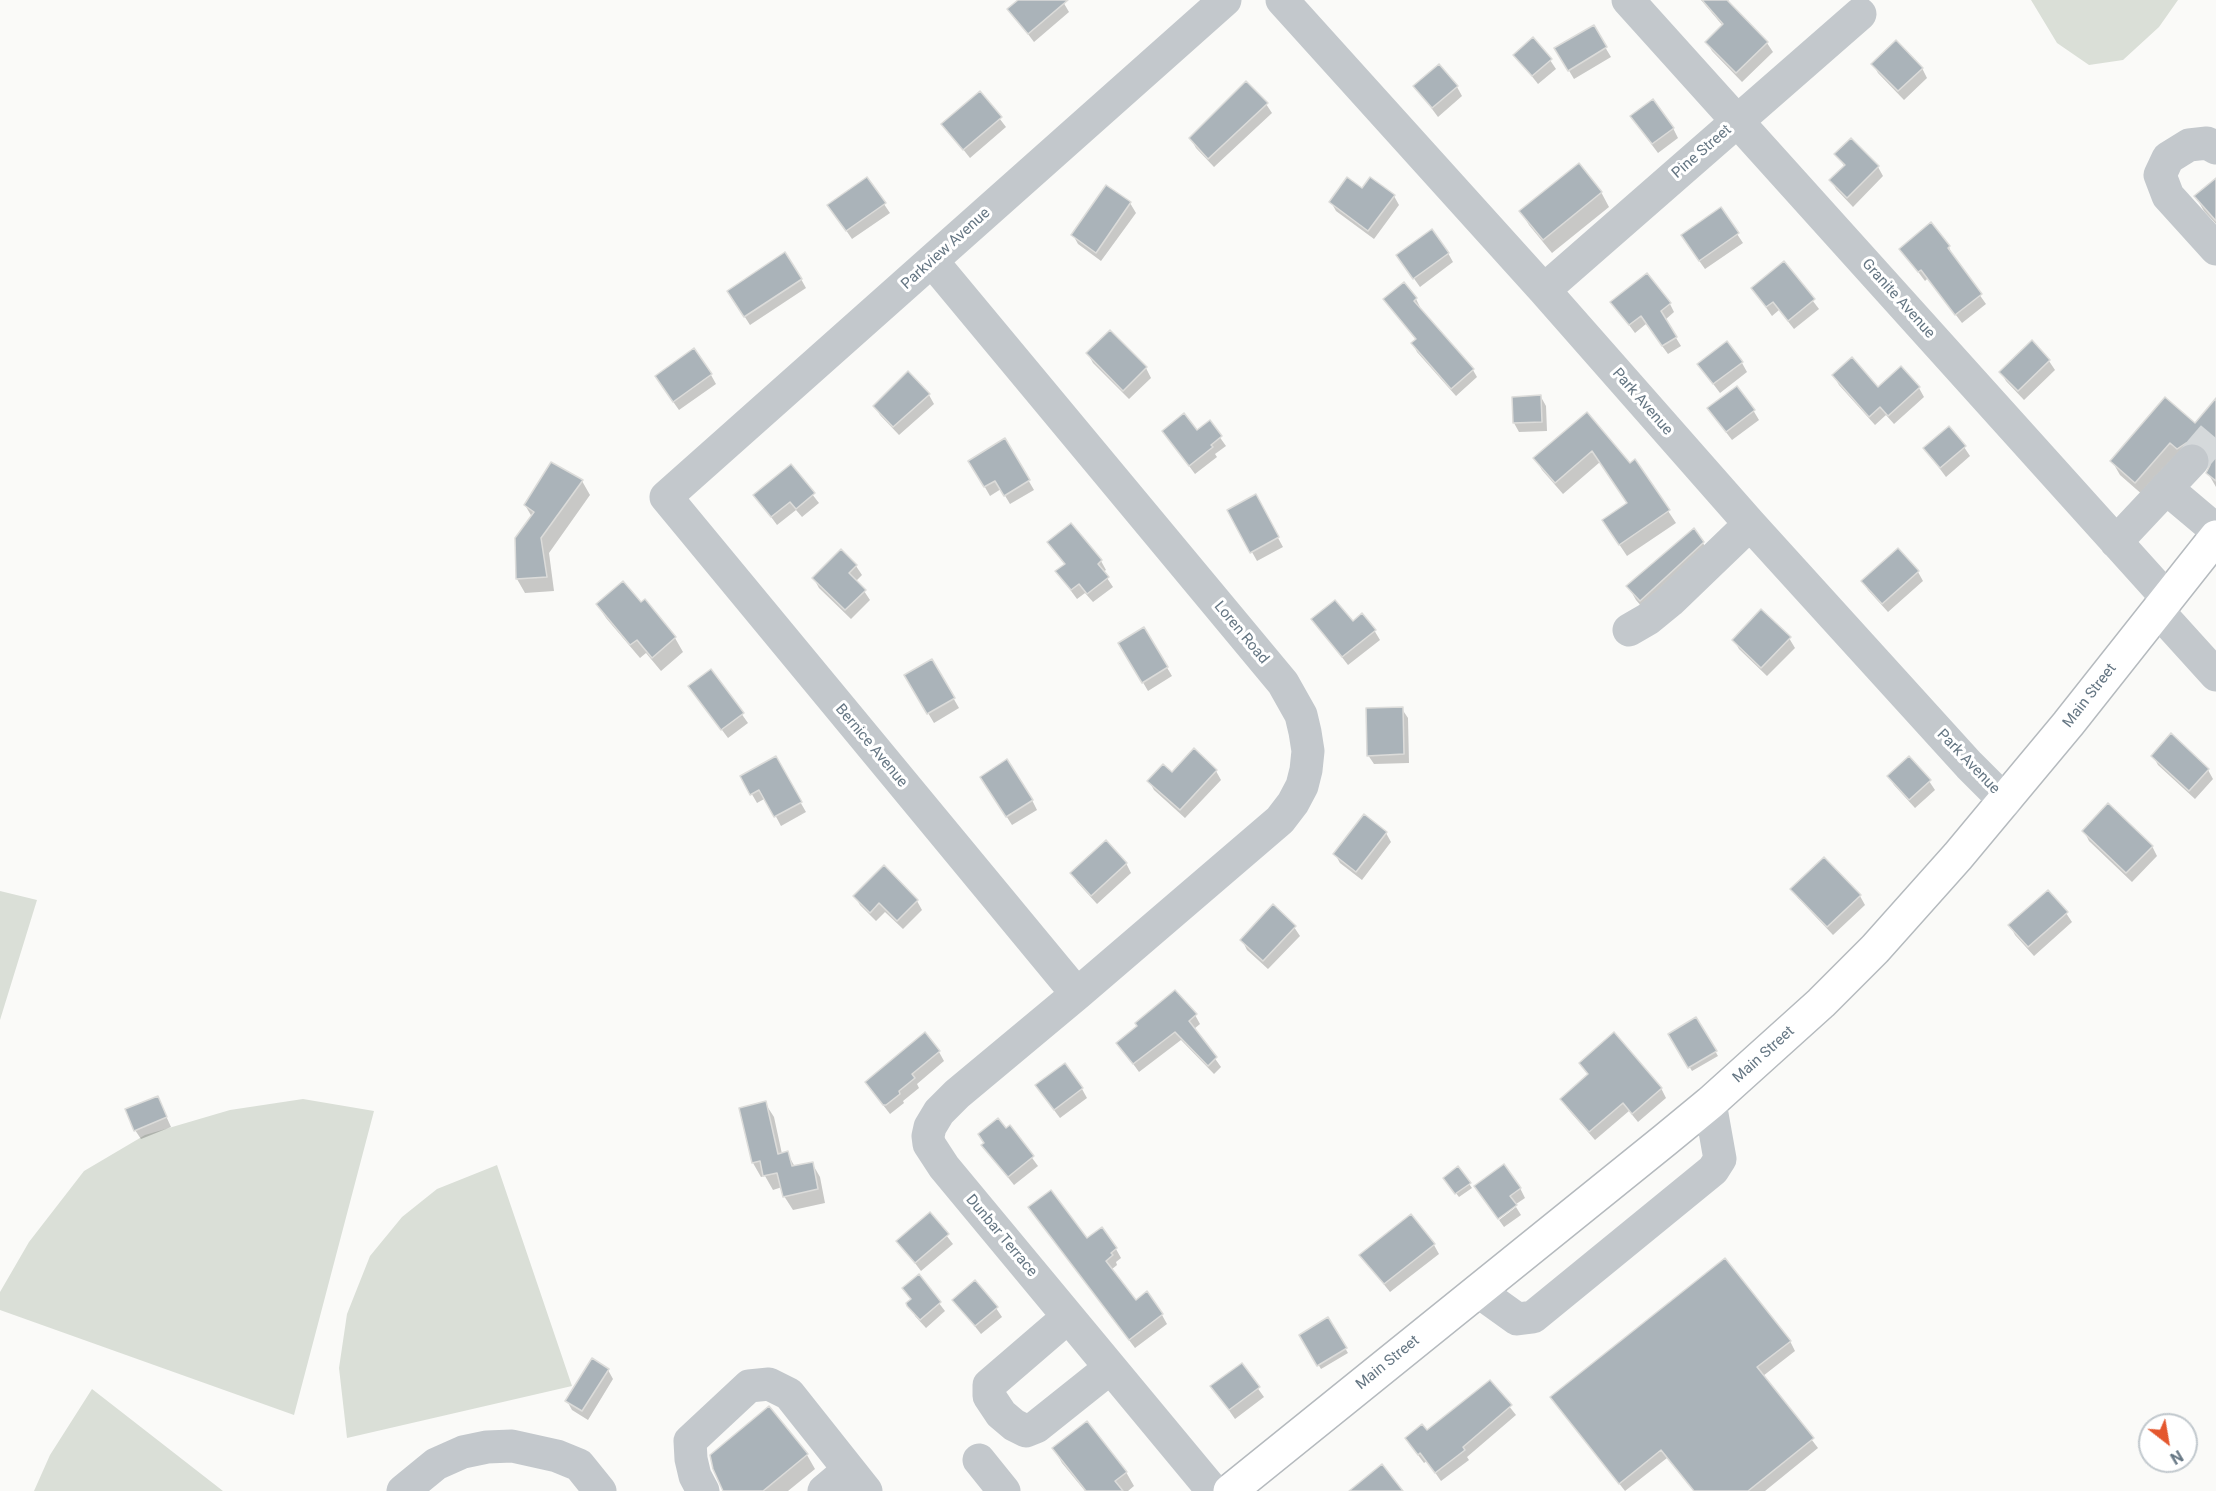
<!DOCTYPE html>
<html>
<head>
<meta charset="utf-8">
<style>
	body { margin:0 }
	#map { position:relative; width:2216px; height:1491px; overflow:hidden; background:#fafaf8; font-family:Roboto,sans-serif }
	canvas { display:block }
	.north { position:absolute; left:2138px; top:1413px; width:60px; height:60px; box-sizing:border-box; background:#fff; border:2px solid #c1c8cd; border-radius:50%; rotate:149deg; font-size:16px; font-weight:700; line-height:24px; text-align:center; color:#657683 }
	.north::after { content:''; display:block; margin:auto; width:21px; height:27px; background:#e4572e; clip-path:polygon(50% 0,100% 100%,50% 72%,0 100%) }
</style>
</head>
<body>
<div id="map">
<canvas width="2216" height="1491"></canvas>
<div class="north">N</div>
</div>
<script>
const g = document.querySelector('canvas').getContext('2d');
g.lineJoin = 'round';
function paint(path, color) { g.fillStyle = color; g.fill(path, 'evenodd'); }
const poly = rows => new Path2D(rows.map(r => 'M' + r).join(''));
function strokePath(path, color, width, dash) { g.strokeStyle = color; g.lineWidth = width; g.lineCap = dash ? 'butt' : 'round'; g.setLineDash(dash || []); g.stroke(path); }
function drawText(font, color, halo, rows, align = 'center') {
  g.font = font + ' Roboto,sans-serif'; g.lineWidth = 6; g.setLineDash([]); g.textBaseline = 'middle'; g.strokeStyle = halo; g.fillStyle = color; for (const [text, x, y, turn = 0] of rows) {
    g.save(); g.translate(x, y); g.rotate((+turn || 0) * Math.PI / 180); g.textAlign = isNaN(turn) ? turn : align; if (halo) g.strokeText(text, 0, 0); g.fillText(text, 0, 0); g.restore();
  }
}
paint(poly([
	[2031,0,2178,0,2159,27,2123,60,2089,65,2057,43],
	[0,891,37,900,0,1020],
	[303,1099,374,1111,294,1415,0,1310,0,1292,29,1242,84,1171,145,1135,230,1110],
	[497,1165,572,1386,347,1438,339,1368,347,1314,370,1256,402,1217,437,1189],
	[92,1389,223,1491,34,1491,50,1455]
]), '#dadfd7');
paint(poly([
	[1020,0,1062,0,1069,12,1034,42,1009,9],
	[1701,0,1729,0,1727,2,1767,43,1773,52,1742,82,1712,51,1707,42,1723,26],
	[1593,27,1611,57,1574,79,1556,49],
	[1515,55,1550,60,1556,69,1538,84],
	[1873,64,1922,68,1927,78,1904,100,1878,73],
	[1415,86,1457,87,1462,96,1438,117],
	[980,93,1006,127,970,158,943,124],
	[1266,104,1272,113,1214,167,1196,148,1191,139],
	[1637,125,1673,128,1678,138,1658,153],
	[1851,140,1878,167,1883,176,1853,207,1836,189,1831,180,1845,167,1836,154],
	[867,179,890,213,852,239,835,214],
	[2216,180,2216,224,2204,211,2196,197],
	[1107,187,1130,203,1136,213,1101,261,1078,244,1073,235],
	[1362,190,1394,196,1399,205,1374,239,1336,211,1331,202],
	[1601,192,1609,207,1552,253,1529,225,1521,211],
	[1721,210,1743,243,1705,269,1688,245],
	[1931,224,1949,247,1953,257,1986,304,1962,323,1928,278,1925,281,1901,249],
	[1448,253,1453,262,1420,287,1398,256],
	[1784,263,1819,309,1794,329,1779,310,1772,316,1753,289],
	[801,279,806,288,750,325,734,300],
	[1385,299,1416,299,1420,307,1419,308,1473,370,1477,377,1456,396,1417,352,1413,344,1416,340],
	[1612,302,1670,304,1674,312,1665,320,1681,346,1668,354,1646,324,1635,333],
	[1110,332,1146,368,1151,378,1129,399,1093,363,1088,354],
	[2032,342,2049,361,2055,370,2024,400,2006,381,2001,372],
	[1742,363,1747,372,1720,393,1705,373],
	[908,373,929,395,934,404,899,435,880,415,875,406],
	[711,375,716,384,679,410,662,386],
	[1834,376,1878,389,1919,388,1924,397,1894,424,1886,415,1875,425,1839,385],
	[1541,397,1546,406,1547,431,1519,432,1514,423],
	[1753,410,1759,420,1732,440,1715,418],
	[2216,413,2216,487,2208,473,2212,460,2205,457,2144,496,2120,475,2112,461,2195,425],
	[1587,414,1630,465,1635,461,1676,523,1627,556,1611,532,1629,504,1600,462,1563,494,1542,470,1535,458],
	[1209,422,1226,446,1215,454,1217,457,1195,474,1164,432,1197,432],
	[1005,440,1034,490,1010,504,1001,489,990,496,970,461],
	[1964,447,1970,456,1946,477,1925,449],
	[790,466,819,503,802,517,796,510,777,525,755,495],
	[582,481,590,495,549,553,554,591,525,593,517,579,516,539,532,517,525,505],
	[1255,496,1283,547,1257,561,1229,511],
	[1049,543,1101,561,1106,570,1103,572,1113,587,1093,602,1085,593,1077,599,1057,572,1065,565],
	[1703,543,1711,557,1649,615,1636,600,1628,586],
	[856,566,862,575,855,582,864,591,870,600,851,619,819,588,814,579],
	[1918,572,1923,581,1888,612,1868,590,1863,581],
	[597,604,641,604,675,638,683,652,661,671,646,653,640,658,606,618],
	[1313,620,1352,623,1374,630,1380,640,1348,665],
	[1144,629,1172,676,1148,691,1120,643],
	[1789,638,1795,648,1767,676,1739,649,1734,640],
	[932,661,959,708,934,723,906,676],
	[711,671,748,723,728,738,696,695],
	[1402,709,1408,718,1409,763,1374,764,1368,755],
	[2153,756,2208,770,2213,779,2195,799,2158,765],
	[775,758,806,812,781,826,766,798,757,803,742,777],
	[1216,771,1221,780,1185,818,1154,790,1149,781,1172,774],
	[1889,776,1929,781,1935,790,1915,808,1894,785],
	[987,786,1032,800,1037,810,1012,825],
	[2084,831,2152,846,2157,856,2132,882,2089,841],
	[1386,833,1391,842,1362,880,1340,863,1335,854],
	[1126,863,1131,873,1097,904,1077,882,1072,873],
	[1792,889,1860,896,1865,905,1833,935,1798,898],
	[855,896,917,901,922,910,903,929,885,912,876,921,860,905],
	[2066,913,2072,922,2034,956,2015,935,2010,925],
	[1294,927,1300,936,1268,969,1247,950,1242,940],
	[1195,1015,1200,1024,1194,1029,1221,1067,1214,1074,1181,1040,1139,1072,1118,1043],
	[1696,1019,1718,1056,1692,1071,1670,1034],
	[939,1052,944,1061,917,1084,919,1088,903,1101,904,1103,890,1114,866,1083],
	[1581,1063,1661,1088,1666,1098,1638,1122,1629,1111,1595,1140,1567,1108,1562,1099,1589,1075],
	[1082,1089,1087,1098,1060,1118,1042,1094],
	[765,1103,774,1117,782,1154,787,1153,795,1167,812,1163,820,1177,825,1203,793,1210,784,1196,782,1187,773,1190,765,1176,761,1177,753,1163],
	[162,1107,171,1127,141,1139,135,1130],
	[1010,1128,1038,1166,1014,1185,983,1146],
	[1458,1168,1472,1188,1459,1197,1447,1182],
	[1476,1186,1520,1188,1525,1198,1497,1217],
	[1516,1207,1521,1215,1504,1227,1499,1220],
	[930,1214,953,1244,921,1271,898,1241],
	[1036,1217,1086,1240,1116,1249,1121,1258,1116,1262,1117,1265,1111,1270,1136,1302,1162,1315,1167,1324,1135,1348],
	[1434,1245,1439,1254,1390,1292,1361,1256],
	[918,1276,945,1311,926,1328,915,1316,912,1301,904,1289],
	[954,1300,996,1308,1002,1317,981,1334],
	[1328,1320,1348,1353,1321,1369,1301,1336],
	[1790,1341,1795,1351,1763,1376,1818,1448,1765,1491,1694,1491,1667,1458,1625,1491,1552,1397],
	[1241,1365,1264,1397,1235,1419,1212,1386],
	[608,1370,613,1379,588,1420,572,1410,567,1401],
	[1490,1382,1516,1415,1467,1457,1469,1460,1441,1481,1427,1461,1424,1463,1412,1447,1426,1432],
	[769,1408,807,1455,815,1469,788,1491,724,1491],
	[1054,1449,1126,1472,1134,1486,1128,1491,1085,1491,1062,1463]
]), '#0003');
const building = poly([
	[1018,0,1068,0,1028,34,1007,9,1018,0],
	[1702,0,1727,0,1768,42,1736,73,1705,42,1723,24,1702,0],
	[1594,25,1607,47,1568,71,1554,48,1594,25],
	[1533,37,1552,59,1532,76,1513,55,1533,37],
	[1896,40,1923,68,1898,91,1871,64,1896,40],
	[1439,64,1458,86,1432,108,1413,86,1439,64],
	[1246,81,1268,103,1208,159,1189,138,1246,81],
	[980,91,1002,117,963,150,941,124,980,91],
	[1653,99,1674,128,1652,144,1630,116,1653,99],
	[1851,138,1879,166,1847,198,1829,180,1845,165,1834,154,1851,138],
	[1579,163,1602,192,1543,240,1519,211,1579,163],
	[867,177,886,203,846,231,827,205,867,177],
	[1347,177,1362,188,1370,177,1395,195,1368,231,1329,202,1347,177],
	[2216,178,2216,221,2194,196,2216,178],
	[1106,185,1131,202,1096,253,1071,235,1106,185],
	[1721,207,1739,233,1699,261,1681,235,1721,207],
	[1931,222,1950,246,1948,248,1982,294,1955,315,1921,270,1918,272,1899,249,1931,222],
	[1432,229,1449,253,1413,279,1396,255,1432,229],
	[785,252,802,279,744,317,727,291,785,252],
	[1784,261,1815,299,1788,321,1773,302,1766,307,1751,288,1784,261],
	[1647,273,1671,303,1661,311,1677,337,1662,346,1641,316,1629,325,1610,302,1647,273],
	[1404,282,1417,298,1414,301,1474,369,1451,389,1411,343,1416,339,1383,299,1404,282],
	[1110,330,1147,367,1123,391,1086,353,1110,330],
	[2032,340,2050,360,2018,391,1999,372,2032,340],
	[1727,341,1743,362,1713,384,1697,364,1727,341],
	[694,348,712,374,673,402,655,376,694,348],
	[1852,357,1878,387,1901,366,1920,387,1888,416,1880,407,1869,417,1832,375,1852,357],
	[908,371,930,394,893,427,873,406,908,371],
	[1737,386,1755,410,1726,432,1707,408,1737,386],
	[1541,395,1542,422,1513,423,1512,397,1541,395],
	[2165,397,2195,423,2216,398,2216,481,2206,473,2210,465,2210,455,2204,447,2196,443,2186,443,2177,449,2170,443,2135,483,2110,461,2165,397],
	[1587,412,1630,463,1635,459,1670,510,1619,545,1602,520,1627,503,1592,451,1555,483,1533,458,1587,412],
	[1184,413,1197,430,1210,420,1222,436,1211,445,1213,447,1189,466,1162,431,1184,413],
	[1949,426,1966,446,1940,468,1923,448,1949,426],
	[1005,438,1030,480,1004,496,995,481,984,487,968,461,1005,438],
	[551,462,583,480,541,538,547,577,516,579,515,538,534,512,524,505,551,462],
	[791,464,815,493,796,509,790,502,771,517,753,495,791,464],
	[1256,494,1279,537,1250,553,1227,510,1256,494],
	[1071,523,1102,560,1098,564,1109,577,1087,594,1079,584,1071,590,1055,571,1065,564,1047,542,1071,523],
	[1694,528,1704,542,1640,601,1626,586,1694,528],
	[1898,548,1919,571,1882,604,1861,581,1898,548],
	[841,549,857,565,849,573,866,590,845,610,812,578,841,549],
	[623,581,641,602,645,599,676,637,652,658,637,640,630,645,596,604,623,581],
	[1335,600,1353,621,1362,613,1376,630,1342,657,1311,619,1335,600],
	[1761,609,1791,637,1761,668,1732,640,1761,609],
	[1144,627,1168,667,1142,683,1118,643,1144,627],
	[932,659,955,698,927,714,904,675,932,659],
	[711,669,744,713,721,730,688,686,711,669],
	[1403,707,1404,754,1367,756,1366,708,1403,707],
	[2171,733,2209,769,2189,791,2151,756,2171,733],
	[1194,748,1217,770,1180,810,1147,781,1163,764,1172,772,1194,748],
	[776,756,802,802,774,817,759,790,750,795,740,776,776,756],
	[1909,756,1931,780,1909,800,1887,776,1909,756],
	[1007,759,1033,800,1006,817,980,777,1007,759],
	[2108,803,2153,846,2126,873,2082,831,2108,803],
	[1364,814,1387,832,1356,872,1333,854,1364,814],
	[1106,840,1127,863,1091,896,1070,873,1106,840],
	[1824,857,1861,895,1827,927,1790,889,1824,857],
	[884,865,918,900,897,921,879,903,870,913,853,896,884,865],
	[2048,890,2068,912,2028,947,2008,925,2048,890],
	[1273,904,1296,926,1263,961,1240,940,1273,904],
	[1175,990,1197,1014,1189,1021,1217,1057,1208,1066,1175,1032,1133,1064,1116,1043,1137,1026,1135,1023,1175,990],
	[1696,1017,1717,1051,1688,1068,1668,1034,1696,1017],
	[925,1032,940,1051,912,1074,915,1078,899,1091,900,1094,886,1105,883,1105,865,1082,925,1032],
	[1614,1032,1662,1088,1632,1114,1623,1103,1589,1132,1560,1099,1588,1074,1579,1063,1614,1032],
	[1065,1063,1083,1088,1054,1110,1035,1085,1065,1063],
	[158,1096,167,1117,134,1131,125,1109,158,1096],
	[766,1101,778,1154,788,1151,792,1166,813,1162,818,1189,783,1197,777,1173,763,1176,760,1161,752,1163,739,1108,766,1101],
	[998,1118,1006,1128,1010,1125,1034,1156,1008,1177,981,1145,984,1143,978,1134,998,1118],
	[1504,1164,1521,1188,1510,1196,1517,1205,1498,1219,1474,1186,1504,1164],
	[1458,1166,1471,1183,1455,1194,1443,1178,1458,1166],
	[1051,1190,1087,1238,1102,1227,1117,1248,1111,1253,1113,1255,1106,1261,1136,1300,1147,1291,1163,1314,1129,1340,1028,1207,1051,1190],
	[930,1212,949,1234,915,1263,896,1241,930,1212],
	[1411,1214,1435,1244,1384,1284,1359,1255,1411,1214],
	[1725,1258,1791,1341,1757,1367,1814,1438,1748,1491,1694,1491,1661,1450,1619,1484,1550,1397,1725,1258],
	[919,1274,941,1302,920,1320,907,1306,906,1303,911,1299,902,1288,919,1274],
	[975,1280,998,1307,975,1326,952,1300,975,1280],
	[1328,1317,1347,1348,1317,1366,1299,1335,1328,1317],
	[592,1358,609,1369,582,1411,565,1401,592,1358],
	[1242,1363,1260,1387,1229,1410,1210,1386,1242,1363],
	[1490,1380,1512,1405,1463,1447,1465,1450,1435,1473,1420,1453,1418,1455,1405,1438,1422,1424,1427,1430,1490,1380],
	[769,1406,808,1454,763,1491,723,1491,713,1469,710,1455,769,1406],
	[1087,1421,1127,1472,1115,1481,1123,1491,1086,1491,1052,1448,1087,1421],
	[1382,1464,1403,1491,1349,1491,1382,1464]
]);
paint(building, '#aab3b9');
strokePath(building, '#dcdcda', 1.5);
strokePath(poly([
	[2192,461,2216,433]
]), '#d5d9db', 33, [33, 16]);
const major = poly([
	[1230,1491,1665,1140,1710,1103,1821,1003,1875,949,1958,856,2068,724,2216,537]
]);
strokePath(major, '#b5babe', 36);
strokePath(poly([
	[1282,0,1544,290,1750,524,1969,765,2005,801],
	[1628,0,2167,598],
	[2216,148,2207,143,2189,145,2168,158,2160,175,2168,196,2216,249],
	[932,261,1283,683,1301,715,1305,732,1308,751,1306,770,1302,786,1293,803,1280,820,1077,994,957,1094,939,1112,930,1127,928,1136,929,1144,944,1167,1213,1491],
	[1544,290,1860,14],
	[2166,488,2216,530],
	[2116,542,2192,461],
	[2158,611,2216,675],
	[1629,630,1648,619,1670,601,1750,524],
	[1077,994,666,497,1225,0],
	[1478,1291,1517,1319,1533,1317,1713,1170,1720,1159,1710,1103],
	[1068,1317,989,1385,989,1396,1001,1414,1014,1425,1026,1431,1036,1427,1110,1368],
	[979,1460,1004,1491],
	[403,1491,436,1464,463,1452,487,1447,512,1446,557,1456,579,1465,600,1491],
	[703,1491,695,1476,691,1459,690,1441,749,1386,769,1384,789,1394,866,1491],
	[824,1491,849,1470]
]), '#c3c8cc', 33);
strokePath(major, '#fff', 33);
drawText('15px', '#657683', '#fff', [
	["Pine Street",1702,152,-41],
	["Parkview Avenue",946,249,-42],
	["Granite Avenue",1898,299,48],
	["Park Avenue",1642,402,49],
	["Loren Road",1241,633,50],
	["Main Street",2090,696,-52],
	["Bernice Avenue",871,746,50],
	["Park Avenue",1968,762,46],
	["Main Street",1764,1055,-42],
	["Dunbar Terrace",1001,1236,50],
	["Main Street",1388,1363,-39]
]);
</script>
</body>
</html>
